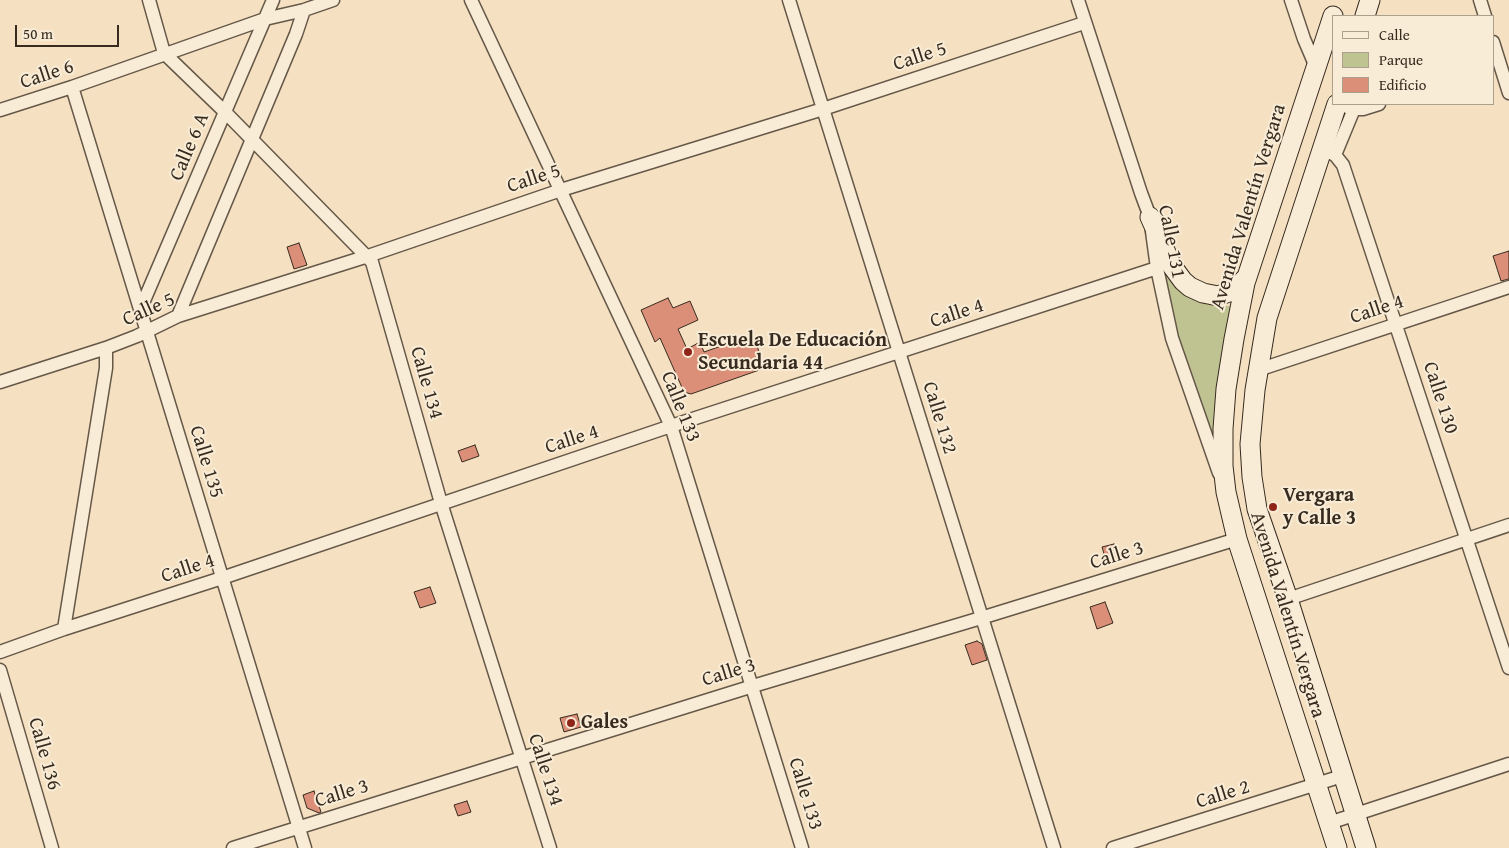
<!DOCTYPE html>
<html>
<head>
<meta charset="utf-8">
<style>
	body { margin:0 }
	#map { position:relative; width:1509px; height:848px; overflow:hidden; background:#f5e1c2; font-family:"Gentium Book Plus",serif }
	canvas { display:block }
	.legend { position:absolute; left:1332px; top:15px; width:162px; height:90px; box-sizing:border-box; background:#f8ecd7; border:1px solid #ab9f8d; margin:0; padding:6px 9px; list-style:none; font-size:15px; color:#372b1f }
	.legend li { display:flex; align-items:center; gap:10px; height:25px }
	.legend b { width:25px; border:1px solid #ab9f8d }
	.scale { position:absolute; left:15px; top:25px; width:104px; height:22px; box-sizing:border-box; border:2px solid #372b1f; border-top:0; padding-left:6px; font-size:15px; line-height:18px; white-space:nowrap; color:#372b1f; -webkit-text-stroke:4px #f8ecd7; paint-order:stroke }
</style>
</head>
<body>
<div id="map">
<canvas width="1509" height="848"></canvas>
<ul class="legend">
<li><b style="height:6px;background:#f8ecd7"></b>Calle</li>
<li><b style="height:14px;background:#bfc291"></b>Parque</li>
<li><b style="height:14px;background:#db8e78"></b>Edificio</li>
</ul>
<div class="scale">50 m</div>
</div>
<script>
const g = document.querySelector('canvas').getContext('2d');
g.lineJoin = 'round';
function paint(path, color) { g.fillStyle = color; g.fill(path, 'evenodd'); }
const poly = rows => new Path2D(rows.map(r => 'M' + r).join(''));
function strokePath(path, color, width, dash) { g.strokeStyle = color; g.lineWidth = width; g.lineCap = dash ? 'butt' : 'round'; g.setLineDash(dash || []); g.stroke(path); }
function drawText(font, color, halo, rows, align = 'center') {
  g.font = font + ' "Gentium Book Plus",serif'; g.lineWidth = 4; g.setLineDash([]); g.textBaseline = 'middle'; g.strokeStyle = halo; g.fillStyle = color; for (const [text, x, y, turn = 0] of rows) {
    g.save(); g.translate(x, y); g.rotate((+turn || 0) * Math.PI / 180); g.textAlign = isNaN(turn) ? turn : align; if (halo) g.strokeText(text, 0, 0); g.fillText(text, 0, 0); g.restore();
  }
}
paint(poly([
	[1161,258,1198,300,1208,305,1231,306,1216,443,1212,443,1177,338]
]), '#bfc291');
const building = poly([
	[299,243,307,265,294,269,287,247,299,243],
	[1509,251,1509,279,1501,281,1493,256,1509,251],
	[668,298,673,308,690,301,698,320,678,329,687,349,700,342,704,352,753,335,765,368,691,394,684,392,660,338,655,342,641,310,668,298],
	[475,445,479,456,462,462,458,451,475,445],
	[1114,544,1119,560,1107,564,1102,547,1114,544],
	[430,587,436,603,420,608,414,592,430,587],
	[1105,602,1113,623,1097,629,1090,607,1105,602],
	[977,641,982,644,987,660,972,665,965,645,977,641],
	[577,714,581,727,564,732,560,718,577,714],
	[314,791,321,812,319,813,307,808,303,795,314,791],
	[467,801,471,812,458,816,454,805,467,801]
]);
paint(building, '#db8e78');
strokePath(building, '#372b1f', 1);
const street = poly([
	[149,0,164,53,225,112,372,262,441,503,550,848],
	[471,0,671,426,802,848],
	[789,0,1054,848],
	[1078,0,1141,193,1150,217,1157,268,1172,338,1219,473],
	[1291,0,1304,39,1316,67],
	[1480,0,1485,16],
	[1493,42,1509,93],
	[72,87,305,848],
	[1347,107,1354,109,1363,109,1379,104],
	[0,110,72,87,265,19,304,10,333,0],
	[1322,149,1335,155,1343,165,1509,668],
	[1335,155,1354,109],
	[140,310,273,0],
	[178,316,296,34,304,10],
	[1258,370,1509,287],
	[0,382,106,348,137,336,178,316,368,256,561,190,823,109,1084,23],
	[1288,599,1509,525],
	[64,629,106,368,106,348],
	[0,652,64,629,222,578,671,426,1157,268],
	[0,670,52,848],
	[1329,823,1509,764],
	[233,848,753,686,981,618,1237,539],
	[1113,848,1342,776]
]);
const secondary = poly([
	[1333,16,1245,283,1234,339,1226,389,1223,429,1223,466,1226,492,1237,539,1337,848],
	[1365,16,1370,0],
	[1337,104,1267,318,1255,390,1250,444,1252,477,1257,509,1288,599,1366,848],
	[1150,217,1172,266,1183,281,1190,287,1203,293,1218,296,1234,290,1247,277]
]);
strokePath(street, '#665848', 15);
strokePath(secondary, '#372b1f', 21);
strokePath(street, '#f8ecd7', 12);
strokePath(secondary, '#f8ecd7', 19);
for (const [x, y, r, color] of [
	[688,352,5,"#8f2418"],
	[1273,507,5,"#8f2418"],
	[571,723,5,"#8f2418"]
]) { const dot = new Path2D(); dot.arc(x, y, r, 0, 2 * Math.PI); g.fillStyle = color; g.fill(dot); strokePath(dot, '#f8ecd7', 2); }
drawText('20px', '#372b1f', '#f8ecd7', [
	["Calle 5",920,57,-18],
	["Calle 6",47,75,-18],
	["Calle 6 A",190,147,-67],
	["Calle 5",534,179,-18],
	["Avenida Valentín Vergara",1249,207,-73],
	["Calle 131",1171,242,79],
	["Calle 5",149,310,-24],
	["Calle 4",1377,310,-18],
	["Calle 4",957,314,-18],
	["Calle 134",426,383,74],
	["Calle 130",1440,398,72],
	["Calle 133",680,407,68],
	["Calle 132",939,418,73],
	["Calle 4",572,440,-18],
	["Calle 135",206,462,73],
	["Calle 3",1117,556,-17],
	["Calle 4",188,569,-18],
	["Avenida Valentín Vergara",1287,615,73],
	["Calle 3",729,673,-17],
	["Calle 136",44,754,74],
	["Calle 134",545,770,72],
	["Calle 3",342,794,-17],
	["Calle 133",805,794,73],
	["Calle 2",1223,795,-17]
]);
drawText('bold 20px', '#372b1f', '#f8ecd7', [
	["Escuela De Educación",698,341],
	["Secundaria 44",698,364],
	["Vergara",1283,496],
	["y Calle 3",1283,519],
	["Gales",581,723]
], 'left');
</script>
</body>
</html>
